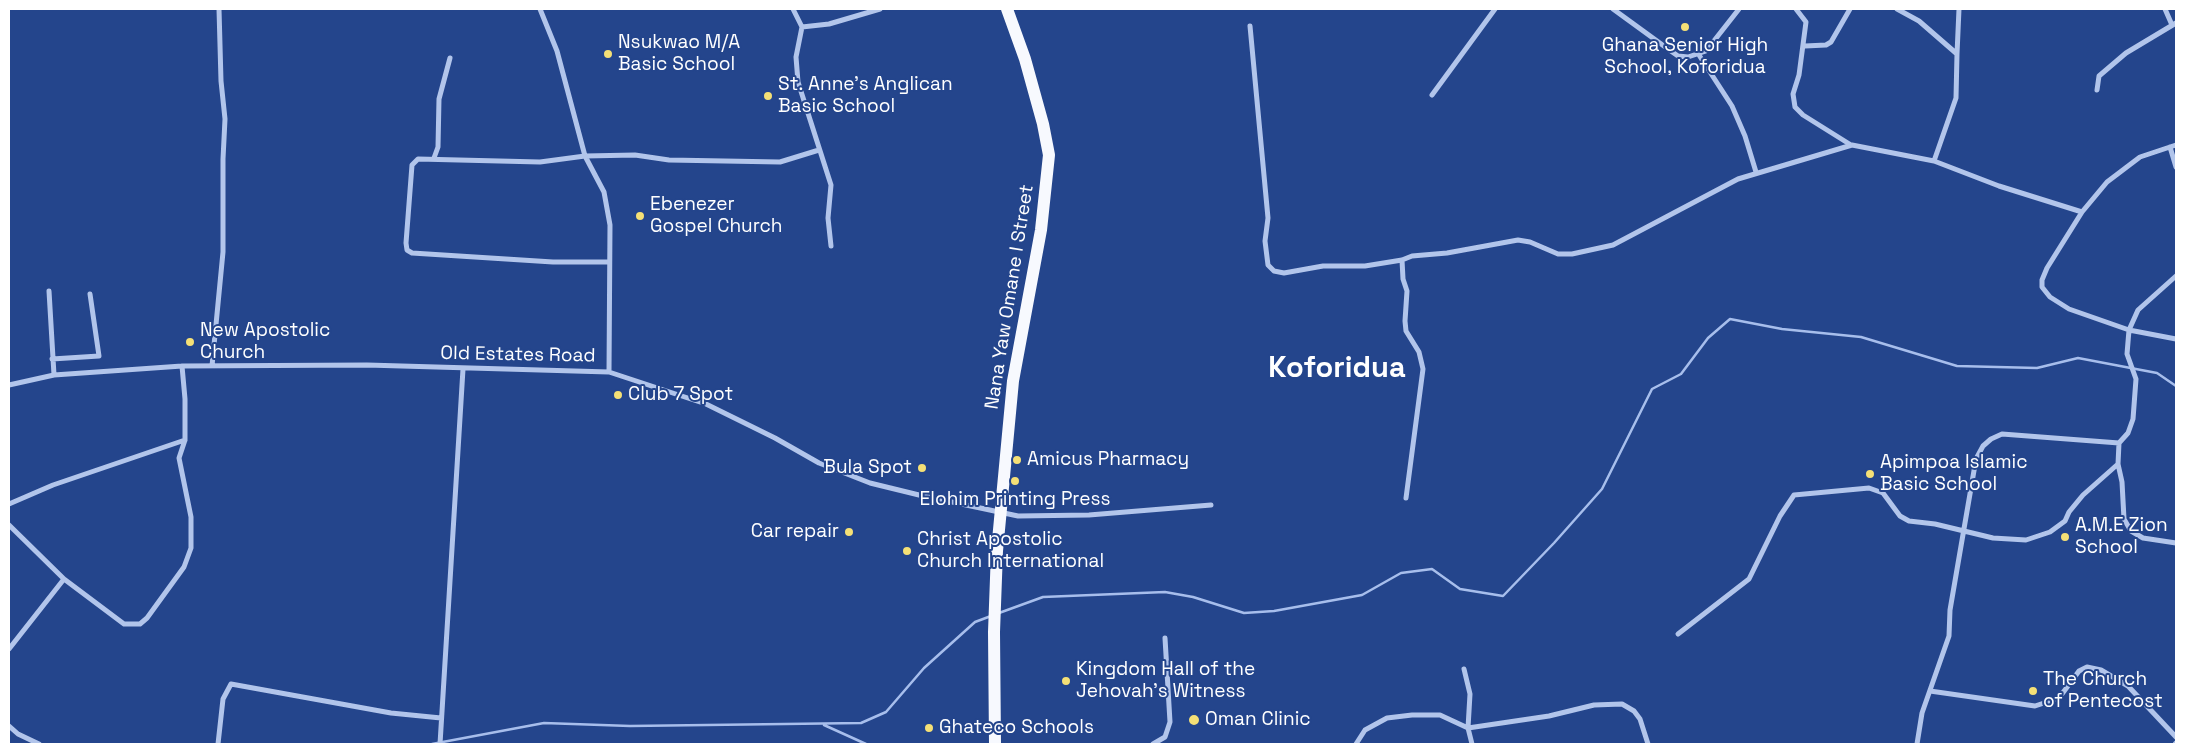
<!DOCTYPE html>
<html>
<head>
<meta charset="utf-8">
<style>
	body { margin:0 }
	#map { position:relative; width:2185px; height:753px; overflow:hidden; background:#24458c; font-family:"Space Grotesk",sans-serif }
	canvas { display:block }
	.frame { position:absolute; inset:0; border:10px solid #fff; pointer-events:none }
</style>
</head>
<body>
<div id="map">
<canvas width="2185" height="753"></canvas>
<div class="frame"></div>
</div>
<script>
const g = document.querySelector('canvas').getContext('2d');
g.lineJoin = 'round';
const poly = rows => new Path2D(rows.map(r => 'M' + r).join(''));
function strokePath(path, color, width, dash) { g.strokeStyle = color; g.lineWidth = width; g.lineCap = dash ? 'butt' : 'round'; g.setLineDash(dash || []); g.stroke(path); }
function drawText(font, color, halo, rows, align = 'center') {
  g.font = font + ' "Space Grotesk",sans-serif'; g.lineWidth = 4; g.setLineDash([]); g.textBaseline = 'middle'; g.strokeStyle = halo; g.fillStyle = color; for (const [text, x, y, turn = 0] of rows) {
    g.save(); g.translate(x, y); g.rotate((+turn || 0) * Math.PI / 180); g.textAlign = isNaN(turn) ? turn : align; if (halo) g.strokeText(text, 0, 0); g.fillText(text, 0, 0); g.restore();
  }
}
strokePath(poly([
	[999,613,1043,597,1165,592,1193,597,1244,613,1274,611,1362,595,1401,573,1432,569,1460,589,1503,596,1554,543,1602,489,1652,389,1681,374,1708,338,1730,319,1782,329,1861,337,1957,366,2037,368,2078,358,2157,373,2176,386],
	[824,725,866,744],
	[432,744,544,723,630,726,861,723,886,712,924,668,975,622,991,616]
]), '#a7beec', 2.5);
strokePath(poly([
	[540,9,557,51,585,156,604,192,610,225,609,372],
	[793,9,802,27,796,57,798,82,831,185,828,218,831,246],
	[1613,9,1668,49,1678,56,1688,57,1706,51,1739,9],
	[1796,9,1806,22,1799,75,1793,94,1795,107,1803,115,1851,145],
	[1897,9,1919,21,1957,54,1956,98,1934,161],
	[2165,9,2172,25],
	[1250,26,1268,218,1265,241,1268,265,1274,271,1284,273,1323,266,1365,266,1402,260,1412,256,1447,253,1518,240,1530,242,1558,254,1572,254,1613,245,1738,179,1852,145,1934,161,1999,186,2082,212],
	[802,27,829,24,880,9],
	[1805,46,1826,45,1831,42,1850,9],
	[1957,54,1959,9],
	[1699,55,1732,106,1745,136,1756,172],
	[2097,90,2099,76,2126,53,2176,23],
	[1432,95,1495,9],
	[2176,145,2140,157,2107,182,2082,212,2047,268,2042,280,2042,287,2050,297,2069,309,2129,330,2138,310,2176,276],
	[2170,147,2176,167],
	[434,158,438,147,439,99,450,58],
	[1402,260,1403,279,1407,291,1405,321,1406,331,1419,352,1423,369,1406,498],
	[609,262,553,262,412,253,407,250,406,243,412,165,418,159,540,162,585,156,635,155,669,160,780,162,819,150],
	[49,291,54,375],
	[52,359,99,356,90,294],
	[212,366,223,252,223,159,225,119,221,81,219,9],
	[9,385,54,375,182,366,367,365,609,372,706,404,775,438,819,463,870,483,919,495,1018,516,1089,515,1211,505],
	[2119,443,2118,464,2122,482,2124,519,2131,531,2143,538,2176,543],
	[9,504,53,485,185,440],
	[9,525,64,579,124,624,140,624,147,618,184,567,191,548,191,517,179,458,185,440,185,399,182,366],
	[1678,634,1749,579,1780,516,1794,495,1869,488,1883,493,1900,516,1909,521,1935,524,1993,538,2026,540,2050,532,2065,521,2069,512,2083,495,2118,464],
	[9,649,64,579],
	[1464,669,1470,694,1468,728,1472,744],
	[1930,691,2035,706,2059,698,2079,671,2087,667,2101,670,2128,686,2176,737],
	[9,726,18,734,39,744],
	[218,744,223,699,231,684,391,713,441,718],
	[440,744,463,369],
	[1153,744,1165,737,1170,722,1165,638],
	[1356,744,1365,730,1387,718,1412,715,1440,715,1468,728,1549,716,1594,705,1622,704,1634,711,1640,719,1648,744],
	[1917,744,1922,713,1949,636,1950,610,1976,459,1983,446,1991,439,2002,434,2119,443,2128,433,2133,419,2136,379,2127,354,2129,330,2176,339],
	[2175,744,2176,743]
]), '#b2c5eb', 5);
strokePath(poly([
	[995,744,994,632,997,551,1013,381,1041,230,1049,155,1043,124,1025,59,1007,9]
]), '#f7f9fe', 12);
for (const [x, y, r, color] of [
	[1685,27,5,"#f5e076"],
	[608,54,5,"#f5e076"],
	[768,96,5,"#f5e076"],
	[640,216,5,"#f5e076"],
	[190,342,5,"#f5e076"],
	[618,395,5,"#f5e076"],
	[1017,460,5,"#f5e076"],
	[922,468,5,"#f5e076"],
	[1870,474,5,"#f5e076"],
	[1015,481,5,"#f5e076"],
	[849,532,5,"#f5e076"],
	[2065,537,5,"#f5e076"],
	[907,551,5,"#f5e076"],
	[1066,681,5,"#f5e076"],
	[2033,691,5,"#f5e076"],
	[1194,720,6,"#f5e076"],
	[929,728,5,"#f5e076"]
]) { const dot = new Path2D(); dot.arc(x, y, r, 0, 2 * Math.PI); g.fillStyle = color; g.fill(dot); strokePath(dot, '#24458c', 2); }
drawText('19px', '#fff', '#24458c', [
	["Nsukwao M/A",618,43],
	["Basic School",618,65],
	["Ghana Senior High",1685,46,"center"],
	["School, Koforidua",1685,68,"center"],
	["St. Anne's Anglican",778,85],
	["Basic School",778,107],
	["Ebenezer",650,205],
	["Gospel Church",650,227],
	["New Apostolic",200,331],
	["Church",200,353],
	["Club 7 Spot",628,395],
	["Amicus Pharmacy",1027,460],
	["Apimpoa Islamic",1880,463],
	["Basic School",1880,485],
	["Bula Spot",912,468,"right"],
	["Elohim Printing Press",1015,500,"center"],
	["A.M.E Zion",2075,526],
	["School",2075,548],
	["Car repair",839,532,"right"],
	["Christ Apostolic",917,540],
	["Church International",917,562],
	["Kingdom Hall of the",1076,670],
	["Jehovah's Witness",1076,692],
	["The Church",2043,680],
	["of Pentecost",2043,702],
	["Oman Clinic",1205,720],
	["Ghateco Schools",939,728]
], 'left');
drawText('19px', '#fff', '#24458c', [
	["Nana Yaw Omane I Street",1010,297,-81],
	["Old Estates Road",518,355,1]
]);
drawText('bold 29px', '#fff', '#24458c', [
	["Koforidua",1337,369]
]);
</script>
</body>
</html>
